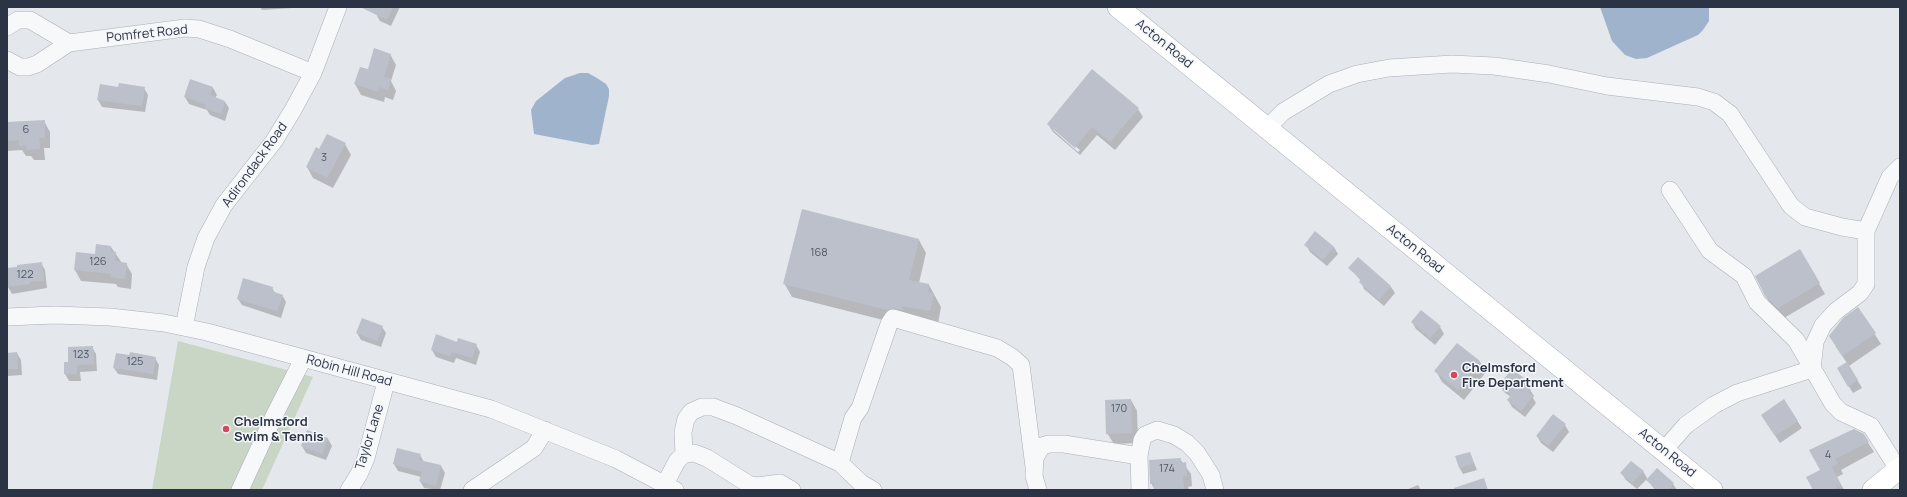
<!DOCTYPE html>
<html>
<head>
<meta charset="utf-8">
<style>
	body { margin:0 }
	#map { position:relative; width:1907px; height:497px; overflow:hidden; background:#e4e7ec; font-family:Manrope,sans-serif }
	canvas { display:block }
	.frame { position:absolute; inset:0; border:8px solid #2b3445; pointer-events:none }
</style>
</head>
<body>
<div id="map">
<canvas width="1907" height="497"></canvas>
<div class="frame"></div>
</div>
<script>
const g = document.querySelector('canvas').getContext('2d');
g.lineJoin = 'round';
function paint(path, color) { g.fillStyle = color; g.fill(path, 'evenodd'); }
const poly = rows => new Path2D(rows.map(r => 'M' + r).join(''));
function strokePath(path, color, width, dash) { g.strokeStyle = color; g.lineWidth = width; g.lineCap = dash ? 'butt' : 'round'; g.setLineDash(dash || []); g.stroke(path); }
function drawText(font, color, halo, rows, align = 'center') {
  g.font = font + ' Manrope,sans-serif'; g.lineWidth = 3; g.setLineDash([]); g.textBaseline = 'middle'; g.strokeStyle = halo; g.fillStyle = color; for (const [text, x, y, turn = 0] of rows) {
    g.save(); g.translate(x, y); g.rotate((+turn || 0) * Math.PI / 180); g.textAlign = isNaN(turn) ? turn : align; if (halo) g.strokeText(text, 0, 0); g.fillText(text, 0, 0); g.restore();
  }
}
paint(poly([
	[178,341,313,377,262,490,152,490]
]), '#c9d6c5');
paint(poly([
	[1600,7,1709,7,1709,21,1703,30,1698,35,1647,58,1636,59,1625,55,1612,41],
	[580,73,588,73,597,78,606,84,609,89,609,96,599,144,592,145,534,134,531,110,536,101,565,78]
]), '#9fb4cc');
paint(poly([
	[260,7,308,7,262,10],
	[376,7,400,7,391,26,380,21,376,14],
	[390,54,396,65,391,81,396,91,393,100,385,97,384,102,361,95,355,84,368,70],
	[1092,70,1138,109,1143,117,1115,150,1097,135,1080,155,1053,132,1048,124],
	[1053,128,1080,150,1078,152,1053,130],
	[119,88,144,88,148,95,145,112,102,107,98,100],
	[213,88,217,95,215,98,225,102,229,108,225,121,210,115,207,110,189,104,185,97],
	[44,121,50,132,50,148,44,148,45,160,34,160,31,156,26,156,22,150,7,151,7,123],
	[345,144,351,155,333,188,313,178,307,167],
	[1316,233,1334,247,1338,254,1327,266,1310,252,1306,245],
	[919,240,926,253,919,283,929,285,941,307,938,324,895,323,792,297,784,283],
	[111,247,122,263,126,264,132,274,131,289,118,287,116,284,81,281,75,270,77,253,96,255],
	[1800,251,1825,294,1784,318,1772,307,1766,296],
	[1358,258,1391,287,1395,293,1384,306,1364,289,1361,281,1350,268],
	[41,263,45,270,47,288,12,294,8,287,7,269],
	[272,288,275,293,282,295,286,302,281,318,242,305,238,299],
	[1858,308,1881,344,1849,366,1862,388,1853,393,1838,369,1847,363,1836,347],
	[1412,322,1440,327,1444,334,1435,345,1416,329],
	[382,327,386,333,381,347,361,340,357,333],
	[458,343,476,345,480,352,476,365,456,358,454,363,436,357,432,350],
	[1457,344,1480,362,1486,372,1464,400,1442,382,1436,371],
	[92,347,96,354,97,371,80,372,81,381,69,381,65,374,65,363,69,363],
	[17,353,21,360,22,375,7,376,7,354],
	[130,356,155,358,159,365,157,380,118,374,114,368],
	[1512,370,1523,379,1534,396,1533,398,1536,403,1525,417,1512,407,1508,400,1511,397,1504,392,1500,385],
	[1131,400,1137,411,1138,443,1114,444,1107,433],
	[1784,401,1802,428,1780,443,1766,422],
	[1565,425,1569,432,1553,452,1541,443,1537,436],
	[308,431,328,439,332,446,326,460,306,453,302,446],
	[1863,435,1874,452,1841,470,1843,474,1837,477,1844,490,1814,490,1821,470],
	[1470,453,1477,470,1463,474,1459,467],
	[420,455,424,462,441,466,445,473,440,490,424,488,420,481,421,477,398,471,394,464],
	[1180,459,1191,474,1192,486,1188,487,1189,490,1155,490,1151,483],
	[1643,471,1648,480,1673,484,1677,490,1655,490,1647,479,1637,489,1626,480,1622,474],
	[1418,485,1421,490,1406,490]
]), '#0003');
paint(poly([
	[360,7,393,7,387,20],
	[374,48,391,54,384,77,391,79,388,90,379,87,378,92,354,84,360,67,368,69],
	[1092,69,1139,108,1110,142,1092,127,1075,148,1047,124],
	[190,79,213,87,210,95,225,101,221,114,204,108,206,105,184,97],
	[119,83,145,87,142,106,97,100,100,84,118,87],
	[45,120,45,138,39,138,40,149,27,150,26,145,19,146,19,140,7,141,7,122],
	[327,134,346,143,327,178,306,167,316,147,319,149],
	[802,209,919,239,909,280,929,284,928,292,934,293,930,311,903,306,902,310,895,308,887,310,783,284],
	[1315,231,1334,247,1323,260,1304,245],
	[96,244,111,246,111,251,116,252,115,261,127,263,125,279,111,277,111,274,74,270,76,252,95,254],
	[1800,249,1820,283,1778,308,1765,296,1755,276],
	[1358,257,1391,286,1379,300,1359,282,1361,279,1348,268],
	[42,262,44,281,30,282,30,284,7,287,7,268,17,267,17,265],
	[243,278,273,287,272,291,283,295,277,311,237,299],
	[1858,307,1876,333,1842,356,1829,336,1843,318],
	[1421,310,1441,326,1430,338,1411,322],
	[362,318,383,326,377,341,356,333],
	[436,334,457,342,458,338,477,344,472,358,452,352,450,356,431,350],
	[1457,343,1480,361,1458,390,1434,371],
	[93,346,94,364,77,365,77,374,64,374,64,362,68,362,68,347],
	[17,352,18,369,7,369,7,353],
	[130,352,156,357,153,374,113,368,116,353,129,355],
	[1847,362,1858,380,1848,387,1837,368],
	[1512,369,1524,378,1521,381,1531,389,1528,392,1533,396,1521,411,1507,400,1511,395,1499,385],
	[1131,399,1132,433,1106,434,1105,400],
	[1784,399,1798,421,1775,436,1761,415],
	[1553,414,1566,424,1548,446,1536,436],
	[1854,429,1864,434,1869,442,1835,459,1838,463,1832,467,1841,485,1832,490,1813,490,1806,477,1820,470,1809,450],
	[307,430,328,438,322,454,301,446],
	[397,448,421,454,419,460,441,465,436,486,419,481,422,472,393,464],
	[1470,452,1474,463,1459,468,1455,456],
	[1181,458,1181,463,1186,462,1187,476,1183,476,1184,490,1154,490,1154,484,1150,484,1149,460],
	[1631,461,1644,471,1632,483,1620,473],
	[1657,468,1674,483,1668,490,1657,490,1646,480],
	[1484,478,1488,490,1454,490,1454,488]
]), '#bbc0ca');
const minor = poly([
	[7,27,18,20,30,20,69,43],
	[7,60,20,67,28,67,37,64,69,43,185,28,199,29,230,39,313,73],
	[1267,128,1283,112,1329,84,1357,74,1389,68,1452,64,1494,66,1549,74,1607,86,1698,97,1714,102,1730,114,1791,206,1805,217,1842,227,1866,231],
	[1670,190,1710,251,1744,276,1757,302,1796,340,1833,404,1841,412,1871,426,1898,469],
	[7,317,55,315,110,317,164,323,207,332,491,409,616,459,675,490],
	[184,327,196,267,206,238,224,205,274,141,293,110,313,73,338,7],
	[1812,369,1815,342,1823,325,1836,311,1860,293,1866,284,1866,231,1890,177,1900,167],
	[1664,450,1686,425,1714,405,1737,393,1812,369],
	[684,454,694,453,707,458,750,485,757,486,780,483,792,490],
	[840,463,853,418,860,408,889,324,893,318,997,348,1012,357,1021,365,1034,467],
	[665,484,677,461,684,454,683,432,686,419,691,412,702,407,713,407,737,416,840,463,861,483,873,490],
	[240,490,275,414,303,359],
	[349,490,359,474,366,458,386,382],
	[472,490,534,448,545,430],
	[1038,490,1034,476,1035,458,1042,446,1049,444,1064,444,1139,456],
	[1140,490,1139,456,1142,440,1145,435,1157,430,1174,435,1187,443,1197,453,1211,475,1215,490]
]);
const major = poly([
	[1118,7,1712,490],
	[1873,490,1900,468]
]);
strokePath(minor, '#a9aeb7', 18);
strokePath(major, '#a3abb8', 22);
strokePath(minor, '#f7f8fa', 17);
strokePath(major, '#fff', 21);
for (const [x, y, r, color] of [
	[1454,375,4,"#d1495b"],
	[226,429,4,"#d1495b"]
]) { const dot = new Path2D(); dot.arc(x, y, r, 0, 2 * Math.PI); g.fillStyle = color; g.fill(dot); strokePath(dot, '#f4f6f9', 1.5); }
drawText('11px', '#4f5766', null, [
	["6",26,130],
	["3",324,158],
	["168",819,253],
	["126",98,262],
	["122",25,275],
	["123",81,355],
	["125",135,362],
	["170",1119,409],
	["4",1828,455],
	["174",1167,469]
]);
drawText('13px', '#2b3445', '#f4f6f9', [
	["Pomfret Road",147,34,-6],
	["Acton Road",1164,44,39],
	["Adirondack Road",255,165,-54],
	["Acton Road",1415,249,39],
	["Robin Hill Road",349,371,15],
	["Taylor Lane",370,437,-73],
	["Acton Road",1667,453,39]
]);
drawText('bold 13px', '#2b3445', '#f4f6f9', [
	["Chelmsford",1462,368],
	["Fire Department",1462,383],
	["Chelmsford",234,422],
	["Swim & Tennis",234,437]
], 'left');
</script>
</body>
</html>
